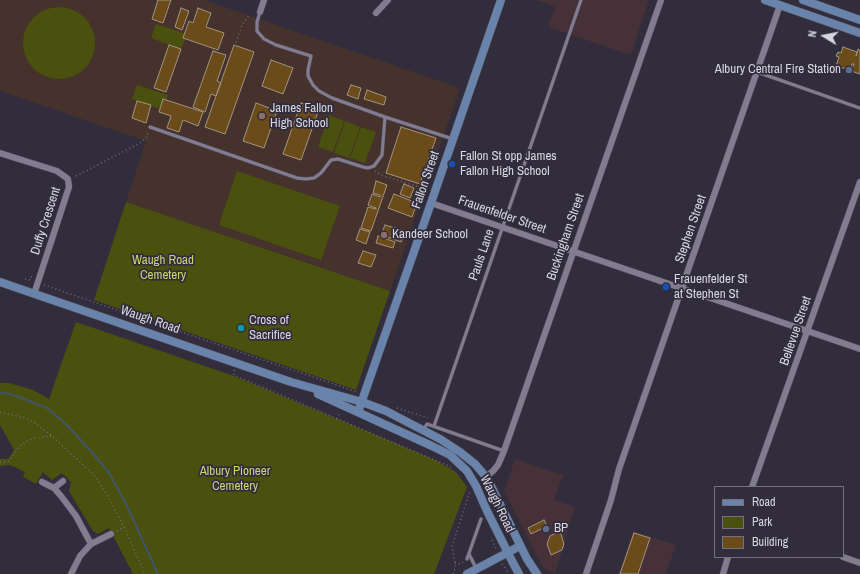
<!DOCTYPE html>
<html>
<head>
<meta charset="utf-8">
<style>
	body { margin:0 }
	#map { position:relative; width:860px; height:574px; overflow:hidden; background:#312d3d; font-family:"Archivo Narrow",sans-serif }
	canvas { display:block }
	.legend { position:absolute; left:714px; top:486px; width:130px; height:72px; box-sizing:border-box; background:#312d3d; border:1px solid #74717e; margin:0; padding:5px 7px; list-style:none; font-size:12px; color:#d8d6e0 }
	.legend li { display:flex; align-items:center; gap:8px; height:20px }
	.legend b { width:20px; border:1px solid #74717e }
	.north { position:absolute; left:804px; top:16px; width:40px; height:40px; -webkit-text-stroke:3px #312d3d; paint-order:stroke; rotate:280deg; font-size:11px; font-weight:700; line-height:16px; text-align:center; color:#d8d6e0 }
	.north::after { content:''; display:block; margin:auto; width:14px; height:18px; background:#d8d6e0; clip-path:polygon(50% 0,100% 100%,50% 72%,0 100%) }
</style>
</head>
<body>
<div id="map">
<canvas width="860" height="574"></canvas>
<ul class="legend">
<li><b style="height:5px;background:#6983aa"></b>Road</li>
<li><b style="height:11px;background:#4a510e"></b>Park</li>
<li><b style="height:11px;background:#6a4b19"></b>Building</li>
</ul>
<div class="north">N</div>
</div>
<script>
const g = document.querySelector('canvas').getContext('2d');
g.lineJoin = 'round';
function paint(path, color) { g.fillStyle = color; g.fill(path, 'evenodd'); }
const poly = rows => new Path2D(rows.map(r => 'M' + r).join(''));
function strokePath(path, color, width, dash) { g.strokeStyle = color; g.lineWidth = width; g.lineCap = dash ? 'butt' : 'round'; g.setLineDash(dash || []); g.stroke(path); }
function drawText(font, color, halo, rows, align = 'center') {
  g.font = font + ' "Archivo Narrow",sans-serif'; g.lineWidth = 3.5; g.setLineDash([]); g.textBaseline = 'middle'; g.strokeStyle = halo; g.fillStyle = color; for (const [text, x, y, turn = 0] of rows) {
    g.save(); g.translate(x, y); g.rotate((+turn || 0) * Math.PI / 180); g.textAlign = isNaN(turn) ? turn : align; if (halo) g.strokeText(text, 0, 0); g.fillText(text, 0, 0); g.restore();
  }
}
paint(poly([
	[536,0,649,0,631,55,548,27,555,7],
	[515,459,563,475,554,500,575,507,555,574,543,568,504,491],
	[633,531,676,545,666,574,618,574]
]), '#453137');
paint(poly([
	[0,0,204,0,460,88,390,291,126,202,146,141,0,91]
]), '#45322c');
paint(poly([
	'23 43a36 36 0 1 1 72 0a36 36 0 1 1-72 0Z',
	[156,24,187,34,181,49,151,38],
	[137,85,168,95,163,110,132,99],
	[329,115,344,121,333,152,318,147],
	[345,121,360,127,349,158,334,153],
	[361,127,376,132,365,163,350,158],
	[237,171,340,206,321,260,219,225],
	[126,202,390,291,356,390,94,300],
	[76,322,234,376,433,459,456,472,467,487,434,574,133,574,109,528,98,534,93,531,69,491,71,482,62,473,52,480,43,472,36,484,23,477,25,472,10,465,0,466,0,459,8,459,14,450,0,425,0,383,9,383,33,390,49,399]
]), '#4a510e');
strokePath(poly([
	[0,393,11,394,47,408,68,426,88,448,108,471,127,506,158,574]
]), '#415568', 2);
const building = poly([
	[158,0,171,0,163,23,152,19,158,0],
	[181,8,189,11,182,30,175,27,181,8],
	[198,8,211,13,206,27,224,33,218,50,183,38,189,21,193,23,198,8],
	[169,45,181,49,166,92,154,88,169,45],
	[234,45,254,52,225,134,205,127,234,45],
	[843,47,857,52,856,56,858,49,860,50,860,74,851,71,854,64,852,64,850,70,836,66,839,57,836,56,838,52,841,53,843,47],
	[213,51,226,55,217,81,221,83,216,96,211,94,205,112,193,107,213,51],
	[271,60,293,68,283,94,262,86,271,60],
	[351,85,361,88,358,99,347,95,351,85],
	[367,90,386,97,384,105,364,99,367,90],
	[163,99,203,112,198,126,183,120,179,132,167,128,171,116,159,112,163,99],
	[137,101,151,105,146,123,132,118,137,101],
	[256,103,277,111,264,148,243,141,256,103],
	[301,103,319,109,301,160,283,154,301,103],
	[401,127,436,138,420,184,386,173,401,127],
	[376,181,387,185,371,231,361,228,368,207,376,209,376,208,368,205,372,194,380,197,380,195,373,193,376,181],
	[404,184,414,188,410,198,400,194,404,184],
	[394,194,417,203,412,217,388,208,394,194],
	[385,225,405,231,401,242,381,235,385,225],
	[360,229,370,232,366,244,356,240,360,229],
	[378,236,395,242,393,248,376,243,378,236],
	[363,251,376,255,371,267,358,263,363,251],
	[544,520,547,526,531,534,528,528,544,520],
	[560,531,564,544,562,550,551,555,547,544,550,536,560,531],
	[634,533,650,538,638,574,620,574,634,533]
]);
paint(building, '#6a4b19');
strokePath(building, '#a19482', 1);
const lane = poly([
	[260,12,257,22,257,31,264,39,276,45,311,56,308,70,308,76,313,85,319,91,332,98,385,117,453,139],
	[757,72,860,108],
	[150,127,297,178,306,179,314,178,321,173,331,160,338,159,363,167,368,168,374,166,382,155,385,117],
	[434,426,581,0],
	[423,430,427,424,504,451],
	[469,554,476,568],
	[467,559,481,519]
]);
const street = poly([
	[260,12,264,0],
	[376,13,388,0],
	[0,153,57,171,68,179,69,187,34,294],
	[431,203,860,349],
	[486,477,493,471,498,465,504,451,661,0],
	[42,482,54,488,61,496,76,516,91,544],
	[752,487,860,182],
	[54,488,63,481],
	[843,557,860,563],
	[71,574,80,556,91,544,111,534],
	[586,574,611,500,619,469,780,5],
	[723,574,728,557]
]);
const secondary = poly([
	[765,0,860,33],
	[803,0,860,20],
	[0,282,291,382,362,402,386,411,440,439,460,452,475,464,486,477,492,488,527,559,537,574],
	[318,394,432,446,450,455,467,471,476,486,487,511,512,561,519,574],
	[358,412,431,203,501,0],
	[467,574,520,546]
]);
strokePath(lane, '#4e4b59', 4);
strokePath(street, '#4e4b59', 7);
strokePath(secondary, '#4e4b59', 9);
strokePath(poly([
	[235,46,242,25,249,15],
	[375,171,381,175,426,189],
	[76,176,140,143,147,137,148,132],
	[25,279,30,280,31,277,34,278],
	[44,285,357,392],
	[234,370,234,375,451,467],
	[397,408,428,418],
	[0,412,26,418,35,423,52,436,94,475,109,498,126,531,145,574],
	[337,419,340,412],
	[0,462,9,461,19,447,27,441,35,438,52,436],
	[117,531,124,527],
	[492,540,497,551],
	[455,563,460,564,463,562],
	[502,564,509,574],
	[453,574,455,569,455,563,452,546,470,491]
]), '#706d7b', 1.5, [1, 3]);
strokePath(lane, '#827c90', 3);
strokePath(street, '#827c90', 6);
strokePath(secondary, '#6983aa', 8);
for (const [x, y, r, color] of [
	[849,70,4,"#5c6f8a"],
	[262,116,4,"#8d6e63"],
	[452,164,4,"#1a4fb4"],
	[384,235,4,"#8d6e63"],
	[666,287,4,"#1a4fb4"],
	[241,328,4,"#0f9aa8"],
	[546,529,4,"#5c6f8a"]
]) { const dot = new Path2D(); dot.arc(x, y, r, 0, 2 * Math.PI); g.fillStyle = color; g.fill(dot); strokePath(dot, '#312d3d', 1.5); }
drawText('13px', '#d8d6e0', '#312d3d', [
	["Albury Central Fire Station",841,70,"right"],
	["James Fallon",270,109],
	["High School",270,124],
	["Fallon St opp James",460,157],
	["Fallon High School",460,172],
	["Kandeer School",392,235],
	["Frauenfelder St",674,280],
	["at Stephen St",674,295],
	["Cross of",249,321],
	["Sacrifice",249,336],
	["BP",554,529]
], 'left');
drawText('13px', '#d8d6e0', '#312d3d', [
	["Fallon Street",426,180,-71],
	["Frauenfelder Street",502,215,19],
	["Duffy Crescent",46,221,-72],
	["Stephen Street",691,229,-71],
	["Buckingham Street",566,237,-71],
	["Pauls Lane",482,255,-71],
	["Waugh Road",150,320,19],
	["Bellevue Street",796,331,-71],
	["Waugh Road",497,504,64]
]);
drawText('13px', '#c9d672', '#312d3d', [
	["Waugh Road",163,261],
	["Cemetery",163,276],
	["Albury Pioneer",235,472],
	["Cemetery",235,487]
]);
</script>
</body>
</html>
